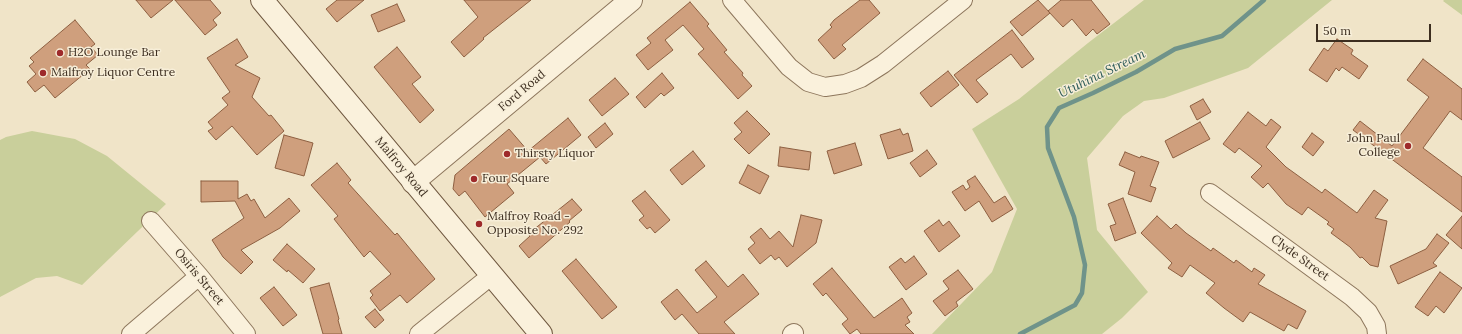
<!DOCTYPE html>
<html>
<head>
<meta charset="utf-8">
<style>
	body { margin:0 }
	#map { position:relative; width:1462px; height:334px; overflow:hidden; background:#f0e4c8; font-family:Lora,serif }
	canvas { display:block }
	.scale { position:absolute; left:1316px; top:24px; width:115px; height:18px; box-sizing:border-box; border:2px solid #3d2e20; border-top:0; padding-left:5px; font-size:12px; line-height:14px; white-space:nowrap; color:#3d2e20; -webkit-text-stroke:3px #f7eed8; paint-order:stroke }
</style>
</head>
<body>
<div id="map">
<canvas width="1462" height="334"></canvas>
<div class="scale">50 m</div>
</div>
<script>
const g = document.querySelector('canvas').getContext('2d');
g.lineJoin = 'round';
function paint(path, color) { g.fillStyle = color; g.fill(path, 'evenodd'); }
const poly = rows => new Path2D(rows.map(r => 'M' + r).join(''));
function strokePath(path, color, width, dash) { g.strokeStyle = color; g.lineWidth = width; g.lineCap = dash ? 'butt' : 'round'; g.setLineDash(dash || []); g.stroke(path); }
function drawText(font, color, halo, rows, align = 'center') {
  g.font = font + ' Lora,serif'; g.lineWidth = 3; g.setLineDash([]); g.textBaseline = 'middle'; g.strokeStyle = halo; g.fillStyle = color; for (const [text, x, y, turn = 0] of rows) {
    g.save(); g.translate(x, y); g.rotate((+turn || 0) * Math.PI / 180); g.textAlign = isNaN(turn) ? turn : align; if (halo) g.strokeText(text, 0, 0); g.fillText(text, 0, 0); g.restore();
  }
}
paint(poly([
	[1144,0,1332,0,1248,68,1164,98,1144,101,1123,116,1087,158,1097,230,1148,292,1122,318,1102,334,932,334,992,272,1017,209,972,129,1019,99,1088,43],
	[1444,0,1462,0,1462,15,1443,1],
	[32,131,75,139,107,156,166,204,82,285,57,276,36,278,0,297,0,140,6,137]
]), '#c9cf9b');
strokePath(poly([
	[1020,334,1075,305,1082,293,1085,265,1074,217,1048,148,1047,127,1059,108,1093,93,1136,72,1175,49,1222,36,1264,0]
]), '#6f938a', 4.5);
const building = poly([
	[136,0,173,0,151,18,136,0],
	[175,0,210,0,221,13,213,20,217,25,205,35,175,0],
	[337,0,364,0,337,22,326,9,337,0],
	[464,0,531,0,483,38,484,39,464,57,451,42,478,17,464,0],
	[860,0,869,0,880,13,842,45,846,49,834,59,818,40,832,27,830,25,834,20,860,0],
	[1038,0,1050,13,1022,36,1010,22,1038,0],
	[1061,0,1091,0,1110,24,1097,34,1093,29,1086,36,1072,19,1063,27,1048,11,1061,0],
	[690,2,709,24,707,26,727,50,724,52,743,73,742,75,752,86,738,99,698,54,704,49,683,25,665,40,673,50,648,70,636,55,651,43,647,38,690,2],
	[397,4,405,21,378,32,371,15,397,4],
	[75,20,95,44,91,47,98,55,86,65,90,69,55,98,44,85,35,92,27,82,36,74,29,66,34,62,30,58,75,20],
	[1012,30,1034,59,1022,68,1011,54,976,80,988,94,977,103,954,75,1012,30],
	[237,39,248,57,235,65,260,78,252,97,269,116,271,115,284,131,257,155,232,126,216,140,208,131,213,128,208,122,228,105,222,98,230,92,207,58,237,39],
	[1337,39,1353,50,1351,54,1368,66,1359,79,1342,67,1339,71,1336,68,1327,82,1309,70,1324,48,1328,51,1337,39],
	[397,47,421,77,412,84,434,110,420,123,374,67,397,47],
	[1423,59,1462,89,1462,120,1450,111,1423,148,1462,177,1462,212,1353,130,1360,121,1392,146,1429,97,1407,80,1423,59],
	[948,71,959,85,931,107,920,93,948,71],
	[662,73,674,88,664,96,661,93,645,108,636,97,662,73],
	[615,78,629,94,602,116,589,100,615,78],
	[1203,99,1211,112,1197,120,1190,106,1203,99],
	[747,111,770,134,749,154,734,139,742,132,734,123,747,111],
	[1248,112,1266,126,1271,119,1281,127,1266,147,1286,167,1322,193,1325,189,1357,213,1374,190,1388,200,1375,218,1387,221,1378,267,1370,265,1362,257,1360,258,1350,247,1331,233,1334,229,1327,224,1329,222,1308,207,1302,215,1286,204,1268,183,1263,188,1251,177,1262,166,1239,148,1235,153,1223,144,1248,112],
	[568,118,581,135,546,164,540,157,507,184,514,193,485,217,465,191,459,196,453,189,455,175,509,129,528,151,568,118],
	[1200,122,1210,139,1173,158,1165,141,1200,122],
	[605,123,613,134,596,148,588,137,605,123],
	[900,129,903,135,908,133,913,151,888,159,880,135,900,129],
	[1312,133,1324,142,1313,156,1302,147,1312,133],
	[284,135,313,143,304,176,275,168,284,135],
	[855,143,862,165,834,174,827,151,855,143],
	[780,147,811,152,809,170,778,166,780,147],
	[927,150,937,164,920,177,910,163,927,150],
	[693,151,705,166,682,185,670,170,693,151],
	[1125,152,1140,158,1141,156,1159,162,1150,186,1156,188,1151,202,1128,194,1135,172,1119,165,1125,152],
	[337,163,351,180,348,183,395,235,397,233,435,279,407,303,400,295,380,311,370,298,373,295,370,291,391,274,370,251,364,257,334,219,338,216,311,185,337,163],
	[748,165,769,176,760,194,739,183,748,165],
	[975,176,994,203,1005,196,1013,209,992,222,979,201,965,211,952,192,963,185,966,190,970,187,967,181,975,176],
	[201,181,238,181,238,199,247,194,251,201,254,199,265,218,289,198,300,211,280,228,241,250,253,262,241,274,223,257,212,240,244,218,235,201,201,202,201,181],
	[645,191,670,220,655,233,650,227,647,229,639,220,644,216,632,201,645,191],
	[1123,198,1136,233,1115,241,1110,226,1116,224,1108,204,1123,198],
	[572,199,582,210,569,221,570,222,529,258,519,246,530,236,528,234,572,199],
	[801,215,822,220,816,243,787,267,779,257,775,260,771,255,760,264,748,249,755,243,750,237,761,228,770,239,779,231,793,247,801,215],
	[1157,216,1171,229,1176,224,1186,233,1211,251,1213,248,1234,263,1236,260,1252,272,1254,268,1265,275,1258,284,1306,311,1297,329,1288,324,1284,331,1250,312,1243,322,1224,308,1206,293,1215,283,1190,265,1182,277,1168,268,1172,263,1141,233,1157,216],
	[1462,216,1462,249,1446,235,1462,216],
	[939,220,943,226,949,221,960,236,939,252,924,231,939,220],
	[1437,234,1449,243,1433,263,1437,266,1398,284,1390,266,1426,249,1437,234],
	[287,244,315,269,303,283,288,270,287,272,273,260,287,244],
	[914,256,927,274,906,290,889,267,901,258,905,263,914,256],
	[576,259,617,307,602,319,562,271,576,259],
	[706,261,728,287,743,274,759,294,724,322,735,334,699,334,682,314,675,320,661,302,677,289,697,313,717,297,695,270,706,261],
	[832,268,874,318,902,298,912,313,907,317,910,322,905,325,914,334,861,334,857,329,850,334,842,324,848,319,826,293,823,296,813,284,832,268],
	[958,270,973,289,956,302,958,306,945,316,933,301,949,289,943,281,958,270],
	[1440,272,1462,288,1444,313,1436,306,1428,316,1415,307,1440,272],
	[329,283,339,319,338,320,342,334,323,334,310,288,329,283],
	[274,287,297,315,283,326,260,298,274,287],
	[375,309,384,320,375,328,365,317,375,309]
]);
paint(building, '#cf9f7d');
strokePath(building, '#8d5f41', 1);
const minor = poly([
	[732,0,789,67,808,82,825,87,845,84,861,78,883,64,963,0],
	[1210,193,1352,297,1368,312,1376,326,1377,334],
	[151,221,199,276,246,334],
	[131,334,199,276],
	[419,334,492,275],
	[792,334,794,333]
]);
const tertiary = poly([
	[413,182,631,0]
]);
const secondary = poly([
	[262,0,541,334]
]);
strokePath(minor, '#8d765c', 20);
strokePath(tertiary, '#8d765c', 24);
strokePath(secondary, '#6f573f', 24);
strokePath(minor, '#faf1dc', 18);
strokePath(tertiary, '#faf1dc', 22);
strokePath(secondary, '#faf1dc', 22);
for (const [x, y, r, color] of [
	[60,53,4,"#9e2a2b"],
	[43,73,4,"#9e2a2b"],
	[1408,146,4,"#9e2a2b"],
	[507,154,4,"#9e2a2b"],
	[474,179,4,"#9e2a2b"],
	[479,224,4,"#9e2a2b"]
]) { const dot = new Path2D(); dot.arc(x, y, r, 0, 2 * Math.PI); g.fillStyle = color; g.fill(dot); strokePath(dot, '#f7eed8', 1.5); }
drawText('12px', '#3d2e20', '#f7eed8', [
	["H2O Lounge Bar",68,53],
	["Malfroy Liquor Centre",51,73],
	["John Paul",1400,139,"right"],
	["College",1400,153,"right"],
	["Thirsty Liquor",515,154],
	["Four Square",482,179],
	["Malfroy Road -",487,217],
	["Opposite No. 292",487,231]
], 'left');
drawText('12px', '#3d2e20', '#f7eed8', [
	["Ford Road",522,91,-40],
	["Malfroy Road",401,167,50],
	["Clyde Street",1300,258,36],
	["Osiris Street",199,277,50]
]);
drawText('italic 13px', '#2f5d5a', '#f7eed8', [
	["Utuhina Stream",1102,74,-26]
]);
</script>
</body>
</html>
